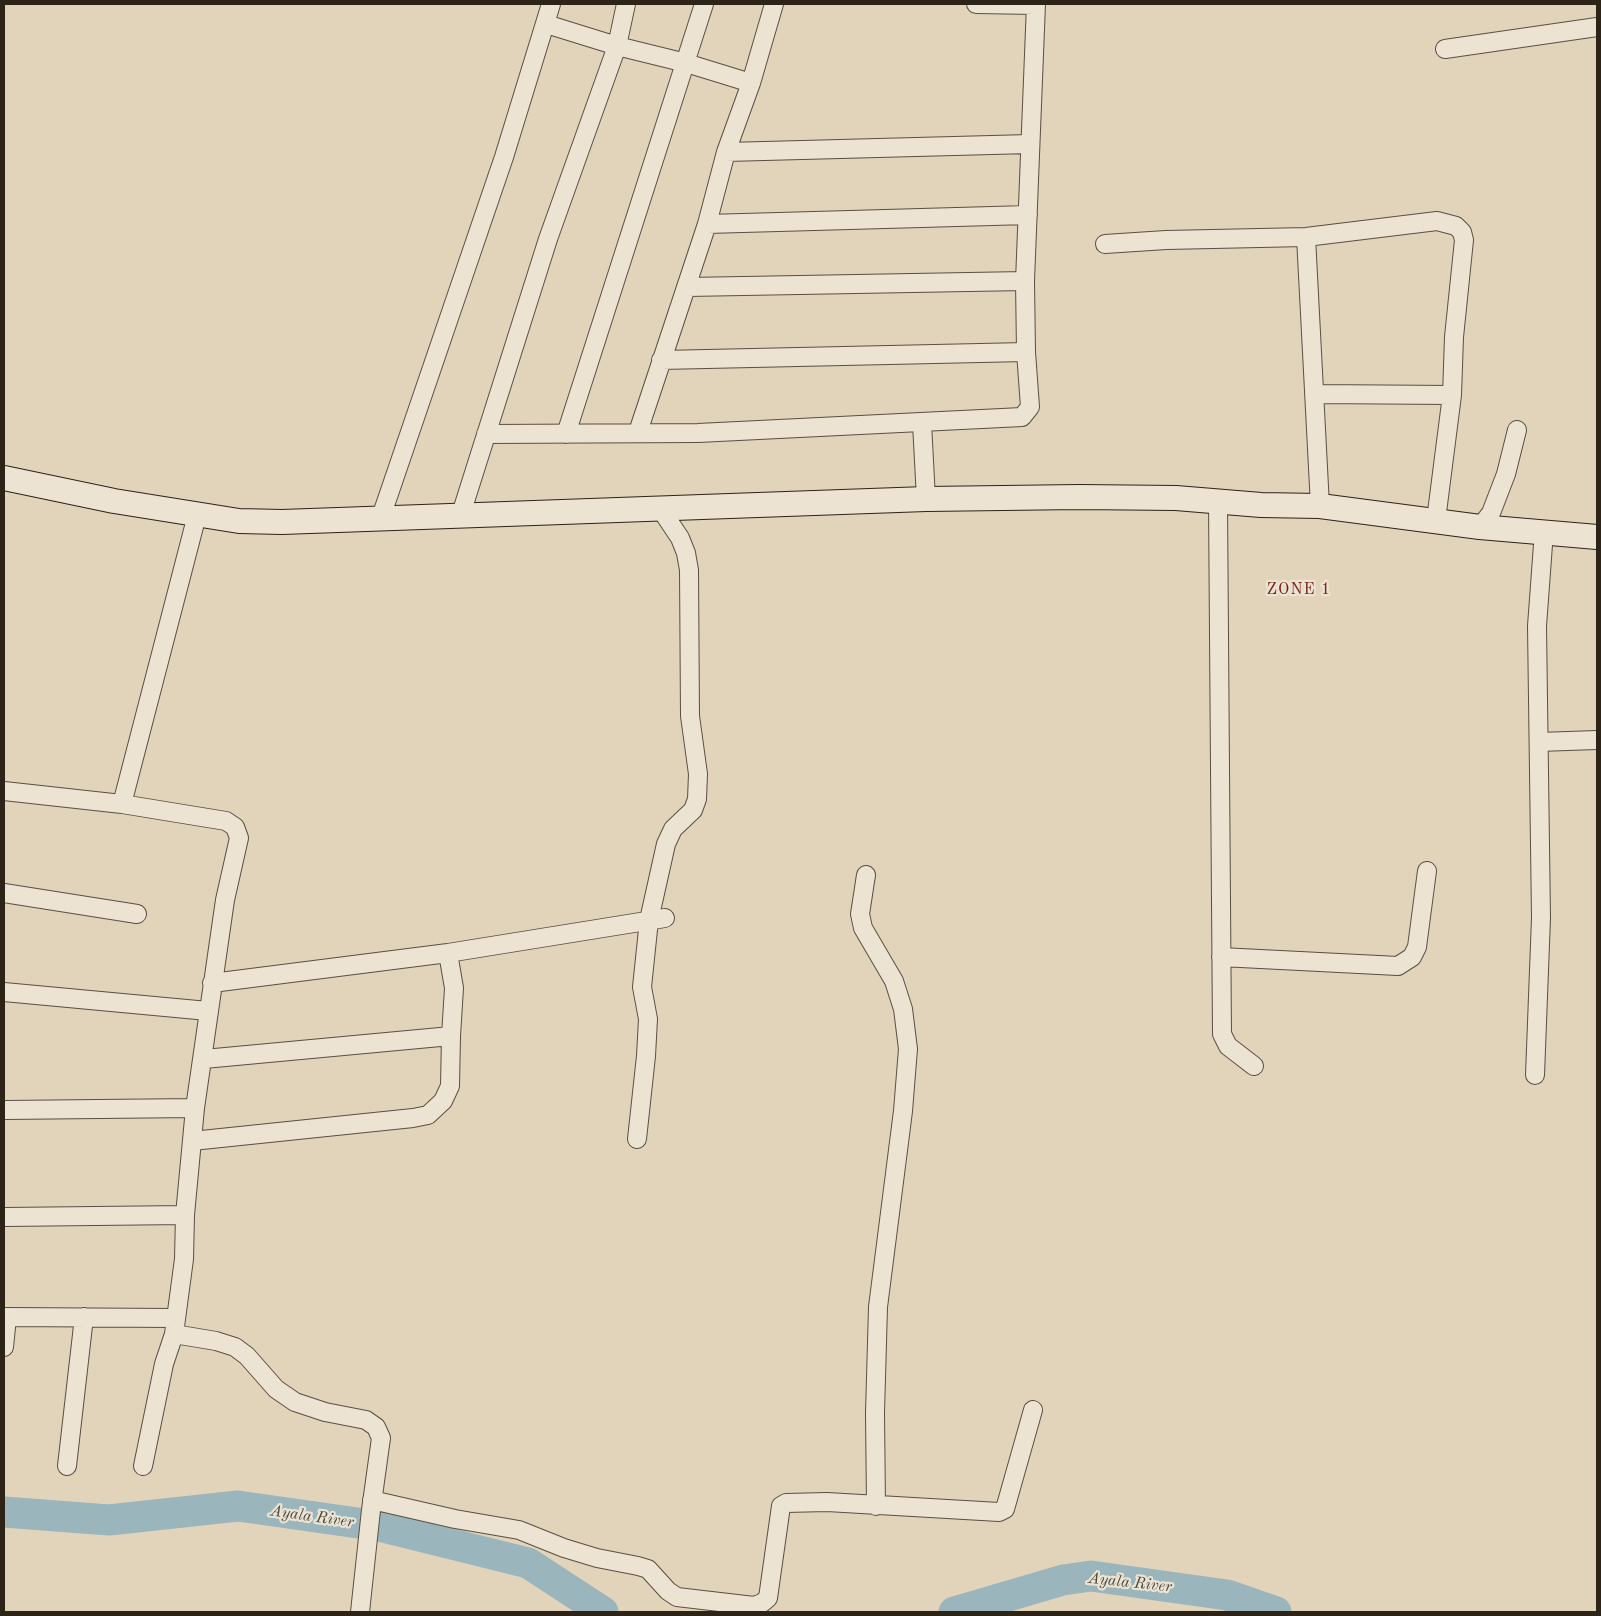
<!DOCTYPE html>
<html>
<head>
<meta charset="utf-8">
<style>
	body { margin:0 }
	#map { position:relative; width:1601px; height:1616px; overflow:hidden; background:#e1d4bb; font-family:"Old Standard TT",serif }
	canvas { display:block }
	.frame { position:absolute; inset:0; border:5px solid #2d2317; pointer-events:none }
</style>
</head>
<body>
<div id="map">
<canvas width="1601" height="1616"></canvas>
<div class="frame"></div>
</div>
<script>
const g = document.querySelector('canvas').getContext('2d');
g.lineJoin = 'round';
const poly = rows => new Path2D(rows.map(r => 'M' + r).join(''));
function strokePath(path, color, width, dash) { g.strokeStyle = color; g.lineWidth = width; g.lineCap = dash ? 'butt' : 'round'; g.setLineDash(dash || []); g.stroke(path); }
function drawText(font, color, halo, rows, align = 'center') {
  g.font = font + ' "Old Standard TT",serif'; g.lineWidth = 4.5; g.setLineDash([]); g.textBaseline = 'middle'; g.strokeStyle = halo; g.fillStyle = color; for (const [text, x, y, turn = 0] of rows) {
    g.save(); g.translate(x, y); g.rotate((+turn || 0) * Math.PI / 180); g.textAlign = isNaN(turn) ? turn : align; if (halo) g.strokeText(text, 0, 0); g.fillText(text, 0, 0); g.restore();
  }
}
strokePath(poly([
	[4,1512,109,1520,238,1506,379,1526,528,1563,603,1612],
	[954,1612,1063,1580,1091,1576,1227,1595,1276,1612]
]), '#9ab5bc', 31);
const street = poly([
	[976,4,1036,5],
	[546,24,617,46,686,63,751,83],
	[1445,49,1597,27],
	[726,152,1030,144],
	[707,224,1028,215],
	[1306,237,1320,506],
	[1105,244,1166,240,1306,237,1437,221,1456,226,1462,232,1464,240,1454,337,1452,395,1436,520],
	[687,287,1025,281],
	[661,360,1026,352],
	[1314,394,1452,395],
	[922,423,926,499],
	[638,432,707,224,726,152,751,83,774,4],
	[486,434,698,433,1022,417,1030,407,1026,352,1025,281,1036,4],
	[566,434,704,4],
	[1218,502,1222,1034,1228,1046,1254,1066],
	[461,514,548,239,617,46,626,4],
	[381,517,504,157,551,4],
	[1480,527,1491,513,1506,474,1517,430],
	[1539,742,1597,740],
	[4,791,122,804,226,821,235,827,239,838,225,900,195,1108,185,1215,184,1259,174,1334,164,1364,143,1466],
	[122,804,197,515],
	[866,875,860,914,863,928,894,981,903,1009,908,1049,903,1111,878,1307,875,1413,876,1506],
	[4,893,137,914],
	[1221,957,1398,966,1412,957,1417,947,1427,871],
	[212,983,448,953,665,918],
	[4,992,208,1011],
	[204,1059,451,1036,454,988,448,953],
	[1535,1075,1541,918,1537,626,1544,531],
	[4,1110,195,1108],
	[637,1139,646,1056,648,1019,642,987,649,920,666,844,673,829,693,810,697,799,698,774,690,716,689,570,686,553,680,538,660,508],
	[192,1141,413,1118,428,1115,443,1101,450,1086,451,1036],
	[4,1217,185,1215],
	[4,1317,176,1318],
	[174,1334,216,1341,235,1347,247,1356,276,1389,295,1402,325,1412,366,1420,376,1427,381,1438,371,1510,360,1612],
	[4,1347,7,1317],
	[67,1466,84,1317],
	[372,1500,455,1519,519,1530,564,1548,597,1558,638,1566,648,1569,668,1591,677,1597,754,1606,762,1603,768,1598,781,1506,786,1503,827,1502,999,1512,1005,1509,1033,1410]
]);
const secondary = poly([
	[4,478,114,501,239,521,282,522,926,499,1079,497,1176,498,1261,505,1320,506,1480,527,1597,537]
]);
strokePath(street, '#5a4f40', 20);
strokePath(secondary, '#2d2317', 26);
strokePath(street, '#ece3d3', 18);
strokePath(secondary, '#ece3d3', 24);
g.letterSpacing = '1px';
drawText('16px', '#7a1f14', '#ece3d3', [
	["ZONE 1",1299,590]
]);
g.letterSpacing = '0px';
drawText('italic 16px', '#484840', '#ece3d3', [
	["Ayala River",312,1517,8],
	["Ayala River",1130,1583,6]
]);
</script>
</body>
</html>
